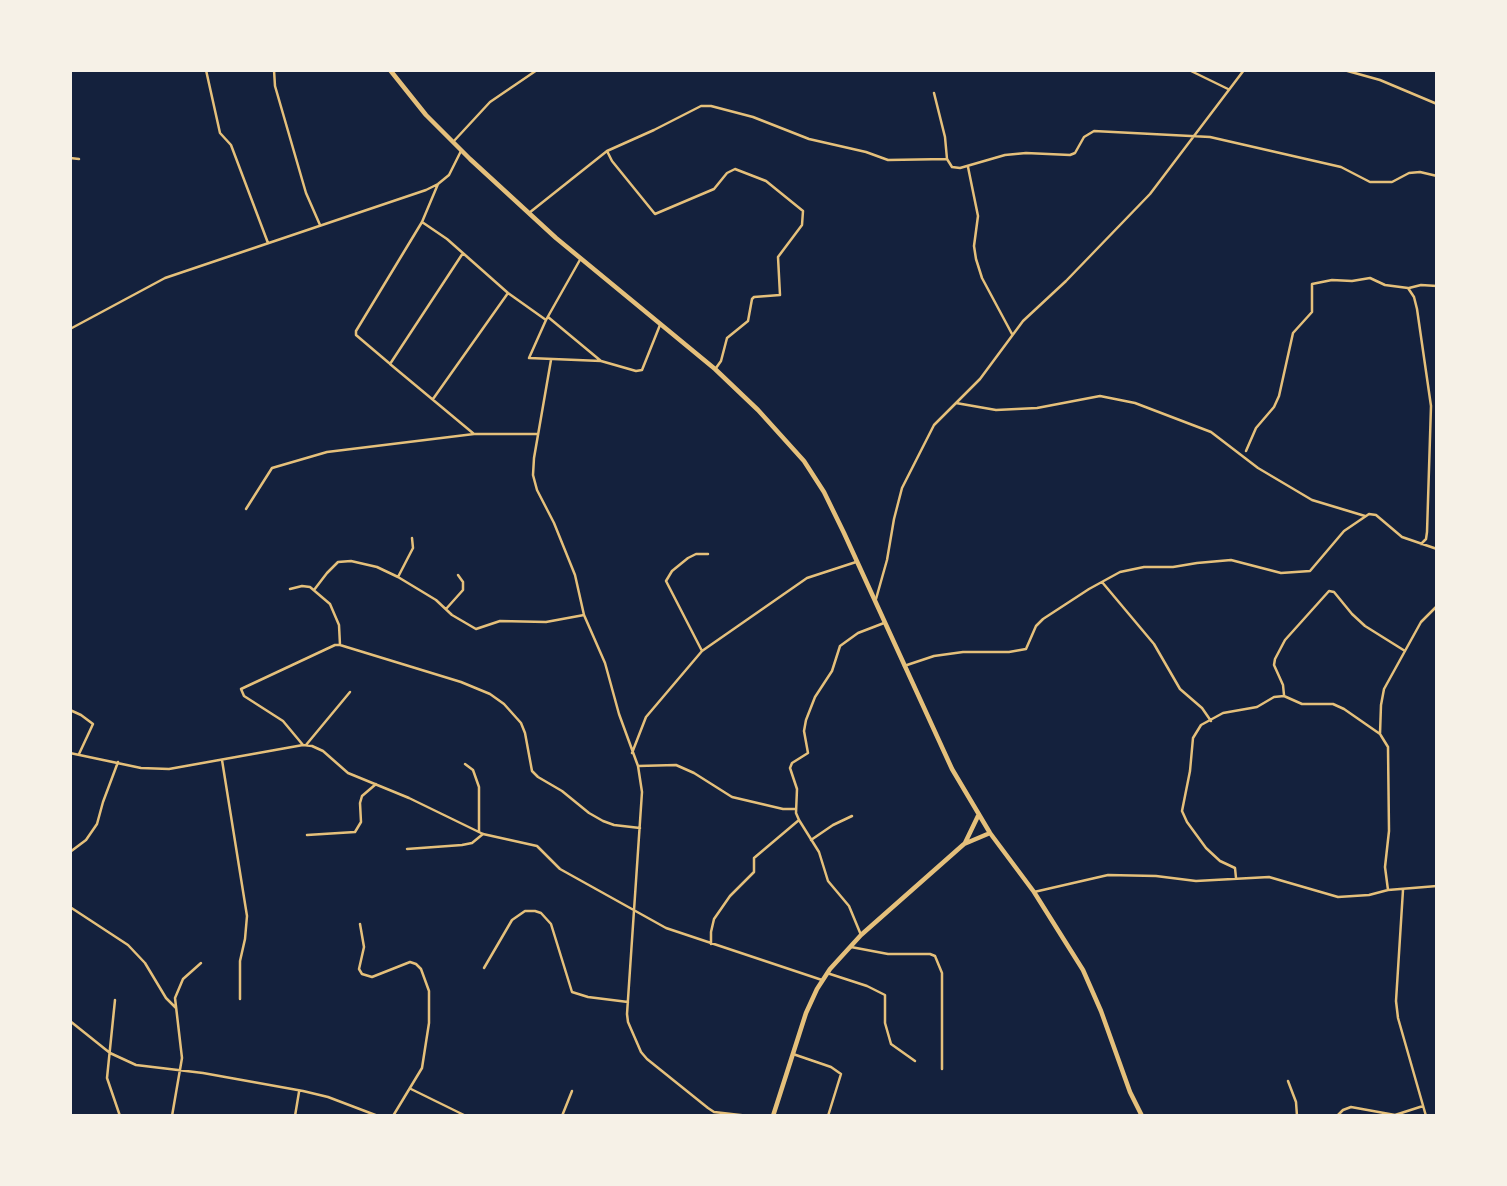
<!DOCTYPE html>
<html>
<head>
<meta charset="utf-8">
<style>
	body { margin:0 }
	#map { position:relative; width:1507px; height:1186px; overflow:hidden; background:#14213d; font-family:Manrope,sans-serif }
	canvas { display:block }
	.frame { position:absolute; inset:0; border:72px solid #f6f1e7; pointer-events:none }
</style>
</head>
<body>
<div id="map">
<canvas width="1507" height="1186"></canvas>
<div class="frame"></div>
</div>
<script>
const g = document.querySelector('canvas').getContext('2d');
g.lineJoin = 'round';
const poly = rows => new Path2D(rows.map(r => 'M' + r).join(''));
function strokePath(path, color, width, dash) { g.strokeStyle = color; g.lineWidth = width; g.lineCap = dash ? 'butt' : 'round'; g.setLineDash(dash || []); g.stroke(path); }
strokePath(poly([
	[206,70,220,133,231,145,268,243],
	[274,70,275,86,306,193,320,225],
	[1189,70,1228,89],
	[1344,70,1380,80,1437,104],
	[934,93,945,137,947,159],
	[453,142,490,102,537,70],
	[607,151,612,161,655,214,714,189,727,173,735,169,766,181,803,211,802,225,778,257,780,295,754,297,752,299,748,321,727,338,721,361,716,368],
	[70,158,79,159],
	[968,167,978,216,974,246,976,259,982,278,1012,334],
	[529,213,607,151,654,130,701,106,711,106,753,117,809,139,866,152,888,160,947,159,952,167,960,168,1005,155,1026,153,1070,155,1075,153,1084,137,1094,131,1210,137,1341,167,1370,182,1392,182,1409,173,1420,172,1437,176],
	[422,222,447,239,508,293,546,320],
	[463,253,390,364,474,434],
	[581,258,546,320,529,358,601,361,636,371,642,370,660,325],
	[1409,288,1421,285,1437,286],
	[548,317,601,361],
	[70,329,165,278,426,190,438,184,449,175,461,151],
	[551,360,534,458,533,475,537,490,554,523,575,575,584,615,605,663,619,714,638,766,642,792,627,1014,628,1022,641,1052,647,1059,708,1108,714,1112,749,1116],
	[389,363,356,335,356,331,422,222,438,184],
	[433,399,508,293],
	[956,403,996,410,1037,408,1100,396,1135,403,1211,432,1258,468,1312,500,1365,516],
	[1246,451,1256,428,1274,407,1279,396,1293,333,1312,312,1312,284,1332,280,1352,281,1370,278,1385,285,1408,288,1414,297,1417,309,1431,406,1427,532,1426,539,1421,544],
	[246,509,272,468,327,452,474,434,538,434],
	[398,577,413,548,412,538],
	[1102,582,1154,644,1180,689,1202,708,1211,721],
	[290,589,302,586,310,587,330,604,339,625,340,645],
	[314,590,327,573,338,562,351,561,377,567,398,577,436,600,452,615,476,629,500,621,546,622,584,615],
	[876,599,887,560,894,519,902,488,934,425,980,379,1023,321,1066,281,1150,194,1244,70],
	[446,609,463,590,463,582,458,575],
	[702,651,666,581,672,571,688,558,696,554,708,554],
	[904,666,934,656,963,652,1009,652,1026,649,1036,626,1043,619,1089,589,1120,572,1144,567,1173,567,1197,563,1231,560,1281,573,1310,571,1344,531,1369,514,1376,515,1402,537,1437,549],
	[1284,695,1283,685,1274,665,1275,659,1285,640,1329,591,1334,592,1352,614,1365,626,1405,651],
	[70,710,81,715,93,724,79,754],
	[1380,734,1381,705,1384,689,1421,622,1437,606],
	[303,745,283,721,244,696,241,689,335,645,340,645,461,682,490,694,504,704,521,723,525,733,532,771,538,777,562,791,589,813,603,821,614,825,640,828],
	[306,745,350,692],
	[70,753,141,768,169,769,303,745,312,746,323,751,348,773,409,798,483,834,537,846,560,869,666,928,822,980],
	[632,753,646,717,702,651,807,578,856,562],
	[222,760,247,916,245,939,240,961,240,999],
	[465,764,473,770,479,787,479,832],
	[638,766,676,765,694,773,732,797,783,809,796,809],
	[307,835,355,832,361,822,360,803,362,796,376,784],
	[811,840,833,825,852,816],
	[407,849,462,845,472,843,483,834],
	[70,852,86,840,97,824,103,802,118,762],
	[1236,878,1235,868,1220,861,1206,848,1187,822,1182,811,1190,771,1193,738,1201,725,1223,713,1257,707,1274,697,1284,696,1302,704,1333,704,1344,709,1380,734,1388,747,1389,831,1385,867,1388,890],
	[1403,890,1396,1001,1398,1018,1426,1116],
	[1034,892,1108,875,1156,876,1196,881,1269,877,1338,897,1369,895,1388,890,1437,886],
	[70,907,128,945,145,963,166,998,176,1008],
	[360,924,364,947,359,969,362,974,372,977,410,962,416,964,421,969,429,991,429,1023,422,1068,393,1116],
	[861,935,849,906,828,881,819,852,799,820,796,813,797,789,790,768,792,763,808,753,804,731,806,720,815,697,832,671,840,646,858,633,884,623],
	[711,944,711,932,714,919,730,896,754,872,754,858,799,820],
	[851,947,888,954,930,954,935,956,942,973,942,1069],
	[484,968,512,920,525,911,535,911,541,913,551,924,572,992,588,997,628,1002],
	[827,973,867,986,885,995,885,1023,891,1044,915,1061],
	[115,1000,107,1078,120,1116],
	[70,1021,110,1053,136,1065,203,1073,303,1091,328,1097,378,1116],
	[793,1054,831,1067,841,1074,828,1116],
	[1288,1081,1296,1102,1297,1116],
	[411,1089,466,1116],
	[172,1116,182,1058,175,998,183,979,201,963],
	[295,1116,299,1092],
	[562,1116,572,1091],
	[1337,1116,1343,1110,1351,1107,1395,1115,1423,1106]
]), '#e5c07b', 2.5);
strokePath(poly([
	[390,70,426,115,470,159,556,238,715,369,758,410,804,461,824,492,844,533,952,769,990,833,1034,892,1083,970,1101,1011,1130,1092,1142,1116],
	[965,843,978,816],
	[773,1116,806,1013,817,989,830,969,861,935,964,844,990,833]
]), '#e5c07b', 4.5);
</script>
</body>
</html>
